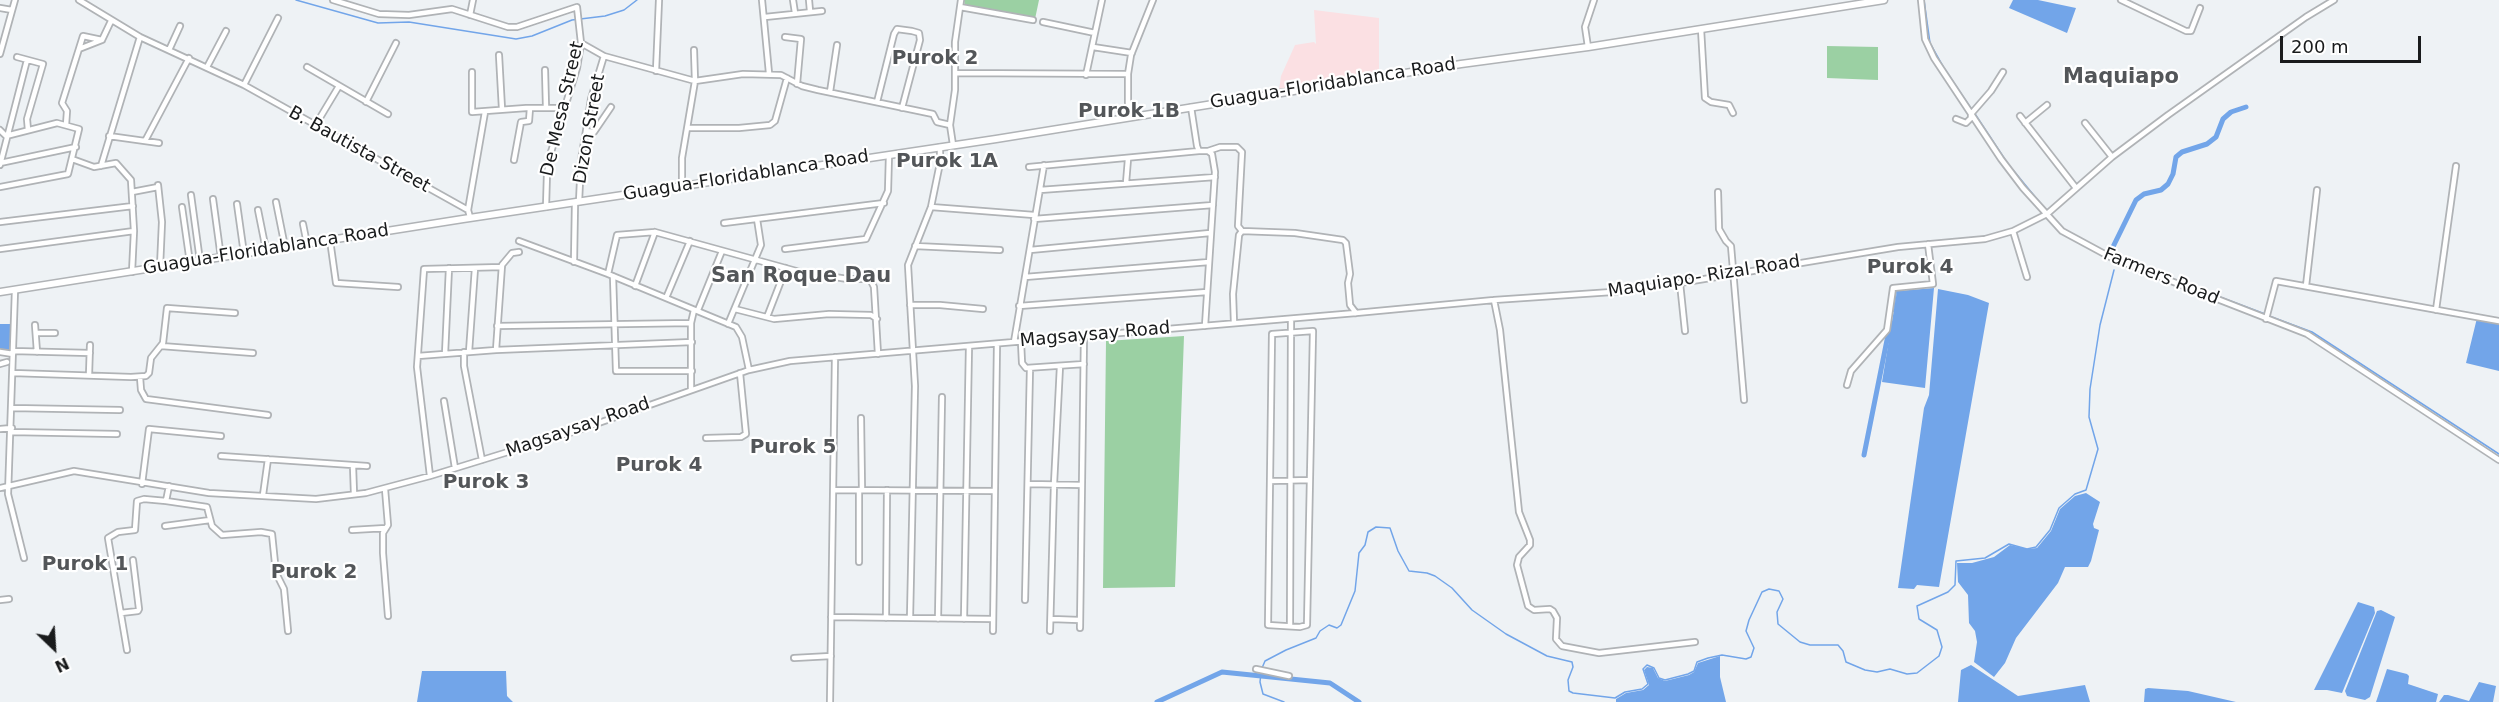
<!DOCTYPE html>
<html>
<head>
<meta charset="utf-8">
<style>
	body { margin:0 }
	#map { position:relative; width:2499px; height:702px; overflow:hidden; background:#eef2f5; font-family:"DejaVu Sans",sans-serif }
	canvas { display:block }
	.north { position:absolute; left:24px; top:618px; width:60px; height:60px; -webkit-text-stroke:4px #fff; paint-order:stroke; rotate:155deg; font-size:16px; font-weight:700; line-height:24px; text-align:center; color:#191b1c }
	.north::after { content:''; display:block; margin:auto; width:21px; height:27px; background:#191b1c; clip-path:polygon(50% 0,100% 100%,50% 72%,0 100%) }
	.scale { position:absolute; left:2280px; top:36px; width:141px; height:27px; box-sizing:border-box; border:3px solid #191b1c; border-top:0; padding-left:8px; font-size:18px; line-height:21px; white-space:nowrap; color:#191b1c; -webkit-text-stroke:4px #fff; paint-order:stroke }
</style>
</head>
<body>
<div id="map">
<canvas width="2499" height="702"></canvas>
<div class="north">N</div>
<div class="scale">200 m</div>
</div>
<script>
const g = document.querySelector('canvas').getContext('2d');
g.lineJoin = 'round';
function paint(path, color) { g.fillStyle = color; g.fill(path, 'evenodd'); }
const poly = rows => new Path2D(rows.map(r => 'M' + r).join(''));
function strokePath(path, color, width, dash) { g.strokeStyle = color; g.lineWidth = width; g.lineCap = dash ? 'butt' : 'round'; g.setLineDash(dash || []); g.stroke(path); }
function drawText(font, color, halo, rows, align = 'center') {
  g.font = font + ' "DejaVu Sans",sans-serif'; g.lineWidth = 4.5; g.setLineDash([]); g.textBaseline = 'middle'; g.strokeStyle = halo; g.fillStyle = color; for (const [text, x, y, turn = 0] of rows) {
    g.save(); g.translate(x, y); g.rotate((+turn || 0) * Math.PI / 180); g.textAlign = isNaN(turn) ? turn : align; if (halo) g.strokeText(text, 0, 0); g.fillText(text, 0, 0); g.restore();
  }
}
paint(poly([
	[1314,10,1379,18,1379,73,1279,90,1281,76,1295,45,1314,42,1316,44]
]), '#fbe0e3');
paint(poly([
	[964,0,1039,0,1035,19,965,7],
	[1827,46,1878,47,1878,80,1827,78],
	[1184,336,1175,587,1103,588,1106,341]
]), '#9bd0a3');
paint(poly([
	[2013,0,2038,0,2076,8,2067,33,2009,8],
	[1934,288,1925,388,1882,382,1897,291],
	[1938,289,1968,295,1989,303,1939,587,1917,585,1914,589,1898,588,1924,408,1929,395],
	[2477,318,2499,323,2499,371,2466,363],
	[0,324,10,324,10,350,0,350],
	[2086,493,2100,502,2093,524,2094,528,2099,530,2091,561,2088,567,2065,567,2058,583,2016,638,2005,663,1994,677,1974,662,1977,642,1975,631,1969,623,1968,595,1958,582,1957,563,1972,563,1994,557,2010,545,2028,549,2037,548,2051,531,2060,509,2075,496],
	[2358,602,2374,607,2375,613,2342,693,2327,690,2314,690],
	[2381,610,2395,617,2370,697,2365,700,2347,696,2345,691,2377,611],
	[1720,656,1720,677,1726,702,1616,702,1616,699,1626,693,1643,690,1649,685,1644,670,1647,667,1653,668,1658,678,1665,681,1689,675,1694,672,1698,663],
	[1971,665,2018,696,2085,685,2090,702,1958,702,1961,670],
	[2387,669,2407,674,2409,676,2408,684,2438,694,2436,702,2376,702],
	[422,671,506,671,507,696,513,702,417,702],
	[2479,682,2496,686,2493,702,2439,702,2444,695,2448,695,2469,701],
	[2148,688,2188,691,2236,702,2144,702,2145,689]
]), '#72a5e9');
strokePath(poly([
	[296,0,378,23,409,22,516,39,532,36,572,20,605,16,624,10,637,0],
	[1924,0,1930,43,1944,68,1972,110],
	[1975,114,2008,164,2041,204],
	[2058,223,2065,231],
	[2151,271,2265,314],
	[2269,316,2312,332,2499,454],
	[1262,668,1265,661,1286,650,1316,638,1320,631,1329,625,1337,628,1341,625,1355,591,1359,553,1365,545,1368,532,1376,527,1390,528,1398,551,1409,571,1427,573,1435,576,1452,588,1472,610,1506,634,1547,656,1572,662,1573,667,1568,680,1569,691,1573,693,1615,698,1625,692,1642,689,1648,684,1643,669,1647,665,1654,668,1659,678,1665,680,1688,674,1694,671,1697,662,1708,658,1722,655,1746,659,1751,657,1754,648,1746,631,1749,620,1762,592,1769,589,1779,591,1783,599,1777,612,1778,624,1800,642,1810,645,1838,645,1843,651,1846,662,1865,670,1877,672,1890,669,1907,674,1917,673,1939,656,1942,647,1937,630,1919,619,1917,606,1948,592,1955,585,1956,561,1985,558,2009,544,2027,549,2036,547,2050,530,2059,508,2075,494,2086,490,2098,449,2089,417,2090,389,2100,325,2114,270],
	[1261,673,1260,682,1263,694,1284,702]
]), '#72a5e9', 1.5);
strokePath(poly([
	[2109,255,2136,200,2144,194,2161,190,2168,184,2173,174,2176,157,2182,152,2207,144,2216,137,2223,119,2231,112,2246,107],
	[1892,310,1895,288,1900,288],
	[1864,455,1890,325],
	[1157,702,1222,672,1330,683,1359,702]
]), '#72a5e9', 5);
const minor = poly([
	[79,0,140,37,244,85,468,210,470,217],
	[333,0,379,14,409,15,452,9,508,27,517,27,577,7,581,43,577,68,551,152,547,173,546,207],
	[762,0,769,73],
	[793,0,795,13],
	[809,0,810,11],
	[1921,0,1925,39,1934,58,2001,159,2023,188,2062,231,2112,258,2307,334,2499,460],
	[2121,0,2186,31,2191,31,2200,8],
	[960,7,1033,20],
	[0,8,12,10],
	[470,15,473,0],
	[765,17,822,11],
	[1043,22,1095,33],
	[1701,29,1705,98,1711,102,1729,105,1733,113],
	[785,37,801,39,797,84],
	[581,43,604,56,695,81,743,74,781,75,802,86,818,90,933,114,937,122,950,125],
	[1093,47,1132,53],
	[1588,47,1585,27,1594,0],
	[79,49,102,40],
	[169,50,180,26],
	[0,54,15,0],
	[499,55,502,109],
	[17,57,43,64,27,119,28,130],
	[207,67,226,31],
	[307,67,388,114],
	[545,70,546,107],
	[656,71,659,0],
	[472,72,472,112,526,108,562,108],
	[955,73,1128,74],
	[1086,75,1102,0],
	[244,85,278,18],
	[830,92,837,45],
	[366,102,396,43],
	[877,102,894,34,897,29,912,31,919,33,920,40,902,108],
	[1191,107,1197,146,1199,151,1208,151,1212,154,1215,172,1205,326],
	[2020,116,2076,188],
	[1128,117,1128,74,1131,55,1153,0],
	[1956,119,1966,123,1971,118,1971,114,1991,91,2003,72],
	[2025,123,2047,105],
	[2085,123,2112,157],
	[66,125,67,111,62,103,83,36,102,40,111,21],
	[315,126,339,86],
	[688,128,739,128,770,125,775,121,787,78],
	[0,130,6,136,57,123,79,129,68,174,0,187],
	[586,131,594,132,611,107],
	[109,136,159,143],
	[145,141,189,58],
	[953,145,950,125,955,90,955,42,961,0],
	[1208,151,1220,147,1237,147,1242,152,1238,226,1242,231,1239,235,1233,294,1234,323],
	[72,159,94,167,116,163,131,180,134,231,132,272],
	[514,160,521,122,529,121,530,108],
	[0,163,76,147],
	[0,165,27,60],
	[101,166,140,37],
	[1029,167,1199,151],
	[1126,183,1128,159],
	[158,185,162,222,160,267],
	[682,186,682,158,695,81,694,50],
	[1040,190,1215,177],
	[132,192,158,187],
	[1718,192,1719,229,1726,241,1731,246,1744,400],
	[191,195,200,261],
	[213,199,221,258],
	[276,202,285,247],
	[579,202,581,160,586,131,591,99,604,56],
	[237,204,244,254],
	[182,207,190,263],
	[931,207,1034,215],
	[258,210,266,250],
	[468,210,485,112],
	[1034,219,1213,205],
	[0,222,133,206],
	[724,223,884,203],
	[303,224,307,244],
	[1242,231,1295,233,1343,240,1346,243,1350,274,1348,283,1350,305,1356,313],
	[2013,231,2027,277],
	[330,240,336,283,398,287],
	[519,241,608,274,736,327,742,337,749,370],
	[915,246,1000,250],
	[0,249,134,231],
	[785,249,866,239,888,191,889,155],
	[1030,250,1210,233],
	[574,262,575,203],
	[608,274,617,235,655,232,800,272,848,279,870,279,874,287,878,354],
	[613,276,616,371,692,371],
	[1025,277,1209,262],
	[1680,283,1685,331],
	[635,286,655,232],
	[2306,286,2317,190],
	[15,290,8,494,24,558],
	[666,298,690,241],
	[1494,300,1500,330,1519,512,1530,540,1530,545,1519,557,1517,565,1528,606,1534,610,1550,609,1553,611,1557,618,1556,639,1562,646,1599,653,1695,642],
	[910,305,940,305,983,309],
	[1019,306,1207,292],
	[735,309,774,319,829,314,871,315,877,319],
	[698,310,722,251],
	[2436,310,2456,166],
	[767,317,786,268],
	[2266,319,2276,281,2499,321],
	[728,324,761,245,757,219],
	[35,325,37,352],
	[497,326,691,323],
	[1313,331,1307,625,1300,627,1268,625,1272,334,1313,331],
	[36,333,55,333],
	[1014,342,1044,165],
	[1021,342,1022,363,1026,368,1084,364],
	[161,346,253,353],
	[496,350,502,265,512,253,519,252],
	[13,351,90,353],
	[0,352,13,354],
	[464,352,464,366,482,460],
	[469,352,475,268],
	[445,354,449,268],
	[418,356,496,350,692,342],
	[0,364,7,362],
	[13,373,131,377,146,376,149,373,151,358,163,343,167,308,235,313],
	[89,375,90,345],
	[140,377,141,390,146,399,268,415],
	[1847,385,1851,371,1887,330,1893,288,1933,284,1928,244],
	[691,389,691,323,694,310],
	[444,401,455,468],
	[12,408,120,410],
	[861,418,862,490],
	[0,429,12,428],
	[11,432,117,434],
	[706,438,741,437,746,434,740,373],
	[221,456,367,466],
	[353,466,354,494],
	[430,476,417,367,424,269,502,267],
	[1270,481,1310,480],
	[142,484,149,429,221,436],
	[1028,484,1082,485],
	[169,486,166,501,207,507,212,526,222,535,261,532,272,534,276,573,284,589,288,631],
	[0,488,74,471,209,493,316,499,366,493,430,476,576,431,749,370,790,361,1356,313,1494,300,1612,292,1680,283,1898,247,1985,239,2013,231,2047,214,2112,157,2168,115,2306,17,2334,0],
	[385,489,388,525,383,533,383,553,388,616],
	[833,490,995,491],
	[859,490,859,562],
	[263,495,268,459],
	[165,526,210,520],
	[352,530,386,528],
	[0,600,9,599],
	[1025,600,1030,368],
	[121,613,138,611,139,609,133,560],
	[831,617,993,619],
	[886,618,887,490],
	[910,618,915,386,908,265,931,207,940,163,940,147],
	[938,619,942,397],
	[964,619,969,346],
	[1052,619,1079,620],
	[1290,626,1291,319],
	[1080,628,1084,336],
	[993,631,997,344],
	[1050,631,1054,484,1060,366],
	[127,650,108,538,118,532,135,530,137,501,144,499,166,501],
	[794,658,831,656],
	[1256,669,1289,676],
	[830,702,835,357]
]);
const major = poly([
	[0,292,463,219,996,139,1461,64,1588,47,1884,0]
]);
strokePath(minor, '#b0b3b6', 8);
strokePath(major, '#b0b3b6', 9);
strokePath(minor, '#fff', 4.5);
strokePath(major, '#fff', 6);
drawText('18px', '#191b1c', '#fff', [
	["Guagua-Floridablanca Road",1333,84,-9],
	["De Mesa Street",563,109,-77],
	["Dizon Street",590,129,-80],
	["B. Bautista Street",359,150,29],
	["Guagua-Floridablanca Road",746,176,-9],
	["Guagua-Floridablanca Road",266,250,-9],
	["Maquiapo- Rizal Road",1704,277,-9],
	["Farmers Road",2161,277,22],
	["Magsaysay Road",1095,335,-5],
	["Magsaysay Road",578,428,-19]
]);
drawText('bold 20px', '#535659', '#fff', [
	["Purok 2",935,59],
	["Purok 1B",1129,112],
	["Purok 1A",947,162],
	["Purok 4",1910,268],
	["Purok 5",793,448],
	["Purok 4",659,466],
	["Purok 3",486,483],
	["Purok 1",85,565],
	["Purok 2",314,573]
]);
drawText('bold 21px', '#535659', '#fff', [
	["Maquiapo",2121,78],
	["San Roque Dau",801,277]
]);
</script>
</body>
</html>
